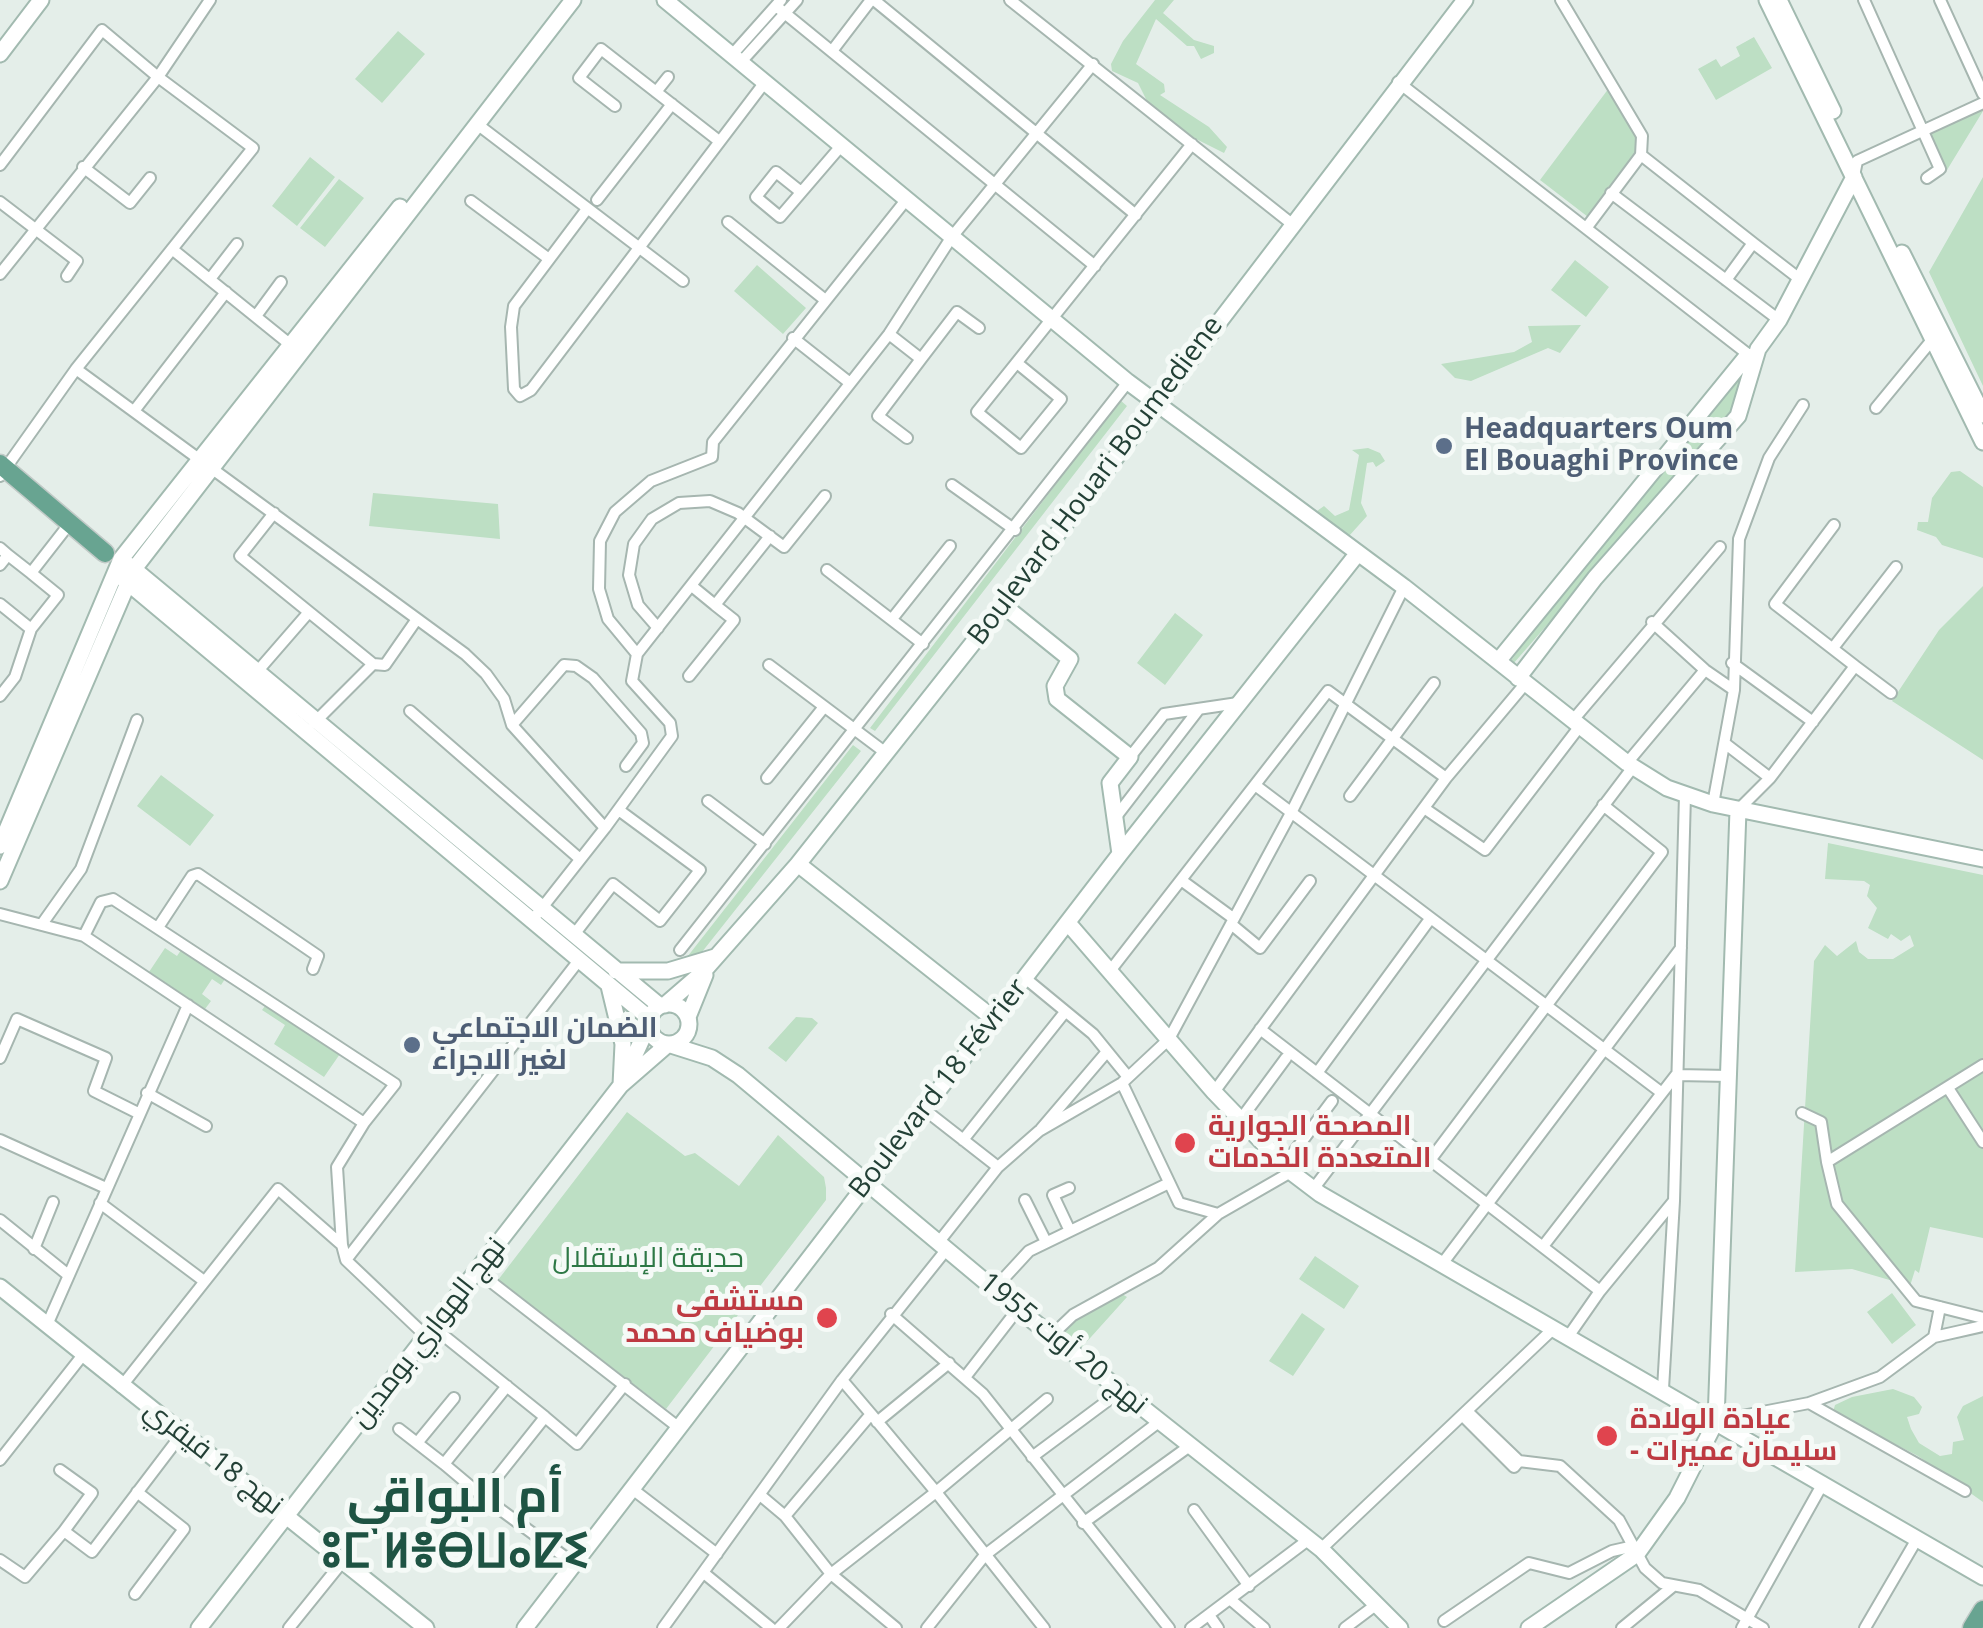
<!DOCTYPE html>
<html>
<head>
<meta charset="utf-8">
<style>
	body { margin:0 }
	canvas { display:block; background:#e4eee9 }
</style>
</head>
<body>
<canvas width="1983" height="1628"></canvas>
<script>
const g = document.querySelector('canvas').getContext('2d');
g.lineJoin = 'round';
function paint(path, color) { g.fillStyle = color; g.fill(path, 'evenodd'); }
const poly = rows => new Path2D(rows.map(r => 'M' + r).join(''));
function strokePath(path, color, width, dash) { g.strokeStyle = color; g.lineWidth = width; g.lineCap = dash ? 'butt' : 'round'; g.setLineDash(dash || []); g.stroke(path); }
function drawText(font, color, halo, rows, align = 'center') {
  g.font = font + ' "Open Sans",Cairo,"Noto Sans Tifinagh",sans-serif'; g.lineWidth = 10; g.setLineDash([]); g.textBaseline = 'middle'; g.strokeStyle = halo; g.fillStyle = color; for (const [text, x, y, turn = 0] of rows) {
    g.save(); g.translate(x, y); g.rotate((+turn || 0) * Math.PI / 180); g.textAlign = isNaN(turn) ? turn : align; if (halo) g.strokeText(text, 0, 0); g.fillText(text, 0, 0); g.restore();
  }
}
paint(poly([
	[1155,0,1174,0,1163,13,1194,40,1214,46,1214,53,1201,59,1194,46,1187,46,1156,19,1136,64,1164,84,1165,92,1160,95,1209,127,1227,147,1224,153,1192,137,1148,103,1138,83,1112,71,1111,64,1123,41],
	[398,31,425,54,382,103,355,79],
	[1754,37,1772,68,1716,100,1698,69,1716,59,1721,67,1740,56,1736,47],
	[1609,88,1636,132,1641,155,1592,220,1540,180],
	[1983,108,1983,111,1947,170,1928,132],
	[310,157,335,177,297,226,272,206],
	[1983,177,1983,386,1929,272],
	[339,179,364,198,325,247,300,228],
	[1575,260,1609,287,1586,317,1551,290],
	[757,265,806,308,783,334,734,291],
	[1581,325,1560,353,1548,348,1471,381,1455,378,1441,364,1514,352,1532,342,1528,326],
	[1744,374,1740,404,1513,664,1510,662,1557,599,1721,396],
	[1120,400,1127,406,875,731,870,728],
	[1368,448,1380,453,1385,461,1376,467,1373,462,1367,463,1361,503,1367,516,1349,536,1317,511,1324,506,1335,516,1349,510,1359,455,1352,450],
	[1960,471,1983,487,1983,558,1942,545,1936,537,1917,530,1918,522,1928,522,1932,498,1951,472],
	[373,493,498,504,500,539,369,526],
	[1983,586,1983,760,1892,701,1939,630],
	[1175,613,1203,635,1165,685,1137,663],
	[853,745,861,751,702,952,684,961],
	[161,775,214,815,190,846,137,806],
	[1828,843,1983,875,1983,1238,1930,1227,1919,1273,1915,1270,1910,1286,1852,1269,1795,1272,1814,961,1825,945,1837,956,1856,941,1859,952,1868,959,1893,959,1914,946,1910,935,1901,941,1891,934,1888,939,1868,928,1877,908,1867,896,1870,885,1864,881,1825,879],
	[183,947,227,976,221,985,212,979,202,994,211,1001,205,1009,149,972,165,948,177,956],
	[268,1002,342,1051,324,1077,274,1044,285,1025,262,1010],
	[796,1017,812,1018,818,1023,786,1062,768,1048],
	[627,1112,685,1156,695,1153,739,1186,778,1135,824,1177,826,1188,826,1200,666,1409,498,1280],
	[1315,1256,1359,1286,1344,1309,1299,1279],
	[1892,1293,1916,1325,1892,1344,1867,1312],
	[1122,1294,1127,1297,1082,1347,1062,1332,1075,1318],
	[1302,1313,1325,1329,1293,1376,1269,1361],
	[1893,1389,1914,1397,1922,1407,1919,1414,1907,1417,1911,1429,1919,1443,1940,1456,1952,1454,1953,1442,1964,1440,1957,1417,1963,1406,1983,1396,1983,1502,1918,1456,1833,1412,1835,1405,1852,1397]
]), '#bddfc4');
const street = poly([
	[874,0,1136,215],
	[1010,0,1292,224],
	[1561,0,1642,136,1641,155,1587,227],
	[1864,0,1940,169,1927,178],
	[1940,0,1983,94],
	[776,6,1095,266],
	[832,51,871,0],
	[731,56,781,0],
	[740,63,797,0],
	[1398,82,1749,355],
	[656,92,668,77],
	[615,106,579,78,601,49,719,141],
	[477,124,683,281],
	[1641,155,1753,243,1726,280],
	[0,165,102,30,158,77,210,0],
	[83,167,130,203,150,178],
	[1854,176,1857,161,1983,103],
	[801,192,776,172,756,197,780,217,841,146],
	[1611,193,1779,320],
	[597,200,672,104],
	[471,201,549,259],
	[0,202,77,261,67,276],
	[587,209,514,306,511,327,514,389,520,396,531,390,765,82],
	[728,222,824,299],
	[1753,243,1801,280],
	[172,249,292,346],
	[0,274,158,77,253,148,76,369,0,476],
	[210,279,237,244],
	[256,316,281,282],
	[889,334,921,359,957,312,979,328],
	[793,338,850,383],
	[1017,363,1061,399,1021,448,977,412,1192,144],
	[76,369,465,654,486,674,504,699,512,725,605,828,534,918],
	[1876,408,1932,340],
	[134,411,226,292],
	[907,438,878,416,921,359],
	[952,485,1015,530],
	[274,513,240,556,373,664,385,665,417,619],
	[0,548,8,555,0,565],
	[8,555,31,573],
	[827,570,923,644],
	[693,587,715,605,770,536],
	[0,604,31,629,58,595,31,573,70,523],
	[892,619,950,546],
	[1652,622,1705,670,1734,690],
	[658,628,638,605,629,575,634,544,652,519,679,503,710,501,738,513,784,547,825,496],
	[1833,648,1896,567],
	[637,654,608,619,599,589,600,541,615,512,651,481,712,457,713,442,906,200],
	[1732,663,1813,722],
	[769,665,886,753],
	[1855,666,1891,693],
	[256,673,309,612],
	[689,676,734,620,715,605],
	[0,696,15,677,31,629],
	[410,711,580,859],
	[1573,720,1720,547],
	[314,723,373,664],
	[512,725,564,665,576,666,593,678,641,733,643,743,626,766],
	[1727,745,1770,778],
	[1130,757,1164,714,1238,703],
	[1627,763,1705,670],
	[767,778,824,707],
	[1255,785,1662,1093,1676,1075,1730,1076],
	[1350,796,1434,683],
	[708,801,765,844],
	[1713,804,1734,690,1739,539,1769,458,1803,405],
	[1424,808,1485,850,1580,726],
	[1739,809,1770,778,1855,666,1775,604,1834,525],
	[1115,818,1199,709],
	[605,828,672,736,670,723,632,681,637,654,889,334,951,238,1093,64],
	[1181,880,1233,918],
	[0,914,84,936,364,1123,395,1084,113,899,101,902,84,936],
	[42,924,81,869,137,720],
	[1231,924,1260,948,1310,881],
	[159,926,192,876,198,874,318,956,313,969],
	[573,936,613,884,660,921,700,870,620,811],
	[680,950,1128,382],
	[1110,971,1328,691,1446,778],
	[1025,978,1093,1034,1128,1077],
	[1260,1029,1600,1291,1673,1202],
	[0,1058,17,1019,106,1058,94,1091,138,1113],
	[1983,1065,1827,1162,1837,1204,1916,1301,1983,1318],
	[1317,1073,1430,919],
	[1122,1083,1179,1203,1218,1214,1291,1172],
	[1948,1088,1983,1142],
	[1214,1092,1446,778,1525,684],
	[147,1093,206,1126],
	[925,1110,998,1167,1039,1131,1122,1083,1169,1039,1292,811,1404,587],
	[1802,1113,1821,1122,1827,1162],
	[1241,1119,1286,1058],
	[364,1123,337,1167,342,1245,346,1260,426,1336],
	[1041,1129,1105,1054],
	[0,1140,106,1188],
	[963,1140,1065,1012],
	[1431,1159,1662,852,1603,805],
	[1285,1164,1332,1101],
	[1069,1188,1053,1195,1070,1231],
	[1314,1188,1633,767],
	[1025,1200,1046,1242],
	[100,1203,204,1281],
	[0,1220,67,1274],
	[938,1243,998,1167],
	[1544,1245,1662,1093],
	[34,1249,53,1202],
	[346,1260,580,959],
	[1442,1264,1681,948],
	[477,1271,678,1427],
	[994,1289,1029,1251,1167,1184],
	[891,1314,983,1394,1169,1628],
	[47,1325,188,1005],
	[433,1327,545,1417,482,1496,573,1563],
	[1570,1334,1600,1291],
	[1051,1336,1073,1315,1158,1268,1218,1214],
	[1934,1337,1983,1326],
	[966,1376,1018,1309],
	[121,1387,278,1189,342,1245],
	[1663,1389,1674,1201,1685,795],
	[1809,1403,1965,1491],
	[1469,1413,1519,1461],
	[545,1417,577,1444,625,1384],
	[1464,1417,1514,1467,1519,1461,1560,1466,1619,1520,1645,1568,1662,1583,1699,1590,1763,1628],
	[1716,1421,1809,1403,1880,1377,1934,1337,1940,1307],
	[877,1422,949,1363],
	[399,1429,444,1464],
	[417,1443,454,1398],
	[1032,1457,1122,1390],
	[0,1460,82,1356],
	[60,1470,92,1493,64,1531,92,1552,181,1435],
	[631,1488,717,1554],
	[760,1495,785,1516,831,1574,936,1492,871,1414],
	[482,1496,444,1464,507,1386],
	[1194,1510,1249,1586],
	[785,1516,871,1414,842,1380],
	[1083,1523,1191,1445],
	[1321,1549,1554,1328],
	[0,1560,25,1577,64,1531],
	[705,1574,771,1628],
	[135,1594,184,1529,137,1492],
	[1231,1600,1264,1628],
	[1209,1615,1218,1628],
	[1444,1621,1529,1563,1569,1573,1612,1551,1634,1546],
	[289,1628,343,1561],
	[663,1628,842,1380,946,1250],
	[779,1628,831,1574,896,1628],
	[927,1628,985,1555,1160,1421],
	[1044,1628,936,1492,1047,1399],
	[1191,1628,1308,1540],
	[1345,1628,1377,1604],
	[1622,1628,1672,1587],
	[1742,1628,1822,1485],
	[1865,1628,1917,1539]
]);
const secondary = poly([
	[665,0,1128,382,1404,587,1627,763,1667,788,1713,804,1983,859],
	[1767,0,1983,442],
	[1779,0,1833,111],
	[0,54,41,0],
	[1902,253,1983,415],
	[129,565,660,1006],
	[121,577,650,1019],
	[1003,605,1070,659,1055,686,1057,699,1130,757,1110,783,1120,854],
	[1499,660,1747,356],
	[1518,678,1595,578,1738,416,1758,349,1779,320,1854,177],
	[0,846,121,559,400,207],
	[798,864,994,1019],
	[0,881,134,569,573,0],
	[1068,923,1214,1092,1291,1172,1320,1194,1983,1577],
	[616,971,668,971,715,957],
	[609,986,623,1044,621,1085],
	'649 1024a20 20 0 1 1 40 0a20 20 0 1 1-40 0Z',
	[665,1005,702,973,798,864,1003,605,1465,0],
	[688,1017,705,975],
	[671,1045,712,1058,738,1075,1018,1309,1321,1549,1400,1628],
	[628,1070,649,1024],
	[0,1287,426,1628],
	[199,1628,621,1085,667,1045],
	[525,1628,1120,854,1358,553],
	[1529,1628,1637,1554,1677,1498,1716,1421,1738,810]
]);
const primary = poly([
	[0,464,105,553],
	[1972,1628,1983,1610]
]);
strokePath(street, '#a6b6b0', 14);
strokePath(secondary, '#a2bab0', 19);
strokePath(primary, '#c1cac7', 21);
strokePath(street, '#fff', 10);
strokePath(secondary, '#fff', 15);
strokePath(primary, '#68a491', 18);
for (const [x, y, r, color] of [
	[1444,446,10,"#5c6f8a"],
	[412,1045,10,"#5c6f8a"],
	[1185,1143,12,"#e0444e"],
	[827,1318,12,"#e0444e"],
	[1607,1436,12,"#e0444e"]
]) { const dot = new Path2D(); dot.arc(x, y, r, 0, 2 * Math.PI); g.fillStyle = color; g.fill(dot); strokePath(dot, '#f5faf7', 4); }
drawText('bold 28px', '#4e5e75', '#f5faf7', [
	["Headquarters Oum",1464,430],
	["El Bouaghi Province",1464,462],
	["الضمان الاجتماعي",432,1029],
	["لغير الاجراء",432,1061]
], 'left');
drawText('28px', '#234036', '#f5faf7', [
	["Boulevard Houari Boumediene",1096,481,-53],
	["Boulevard 18 Février",939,1089,-52],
	["نهج الهواري بومدين",429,1333,-52],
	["نهج 20 أوت 1955",1063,1344,39],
	["نهج 18 فيفري",213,1458,38]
]);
drawText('bold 28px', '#be3a42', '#f5faf7', [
	["المصحة الجوارية",1208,1127],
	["المتعددة الخدمات",1208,1159],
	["مستشفى",804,1302,"right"],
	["بوضياف محمد",804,1334,"right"],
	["عيادة الولادة",1630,1420],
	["- سليمان عميرات",1630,1452]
], 'left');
drawText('28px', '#2d7845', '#f5faf7', [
	["حديقة الإستقلال",648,1259]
]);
drawText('bold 48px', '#1e5343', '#f5faf7', [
	["أم البواقي",455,1498],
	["ⵓⵎ ⵍⴻⴱⵡⴰⵇⵉ",455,1553]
]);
</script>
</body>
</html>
